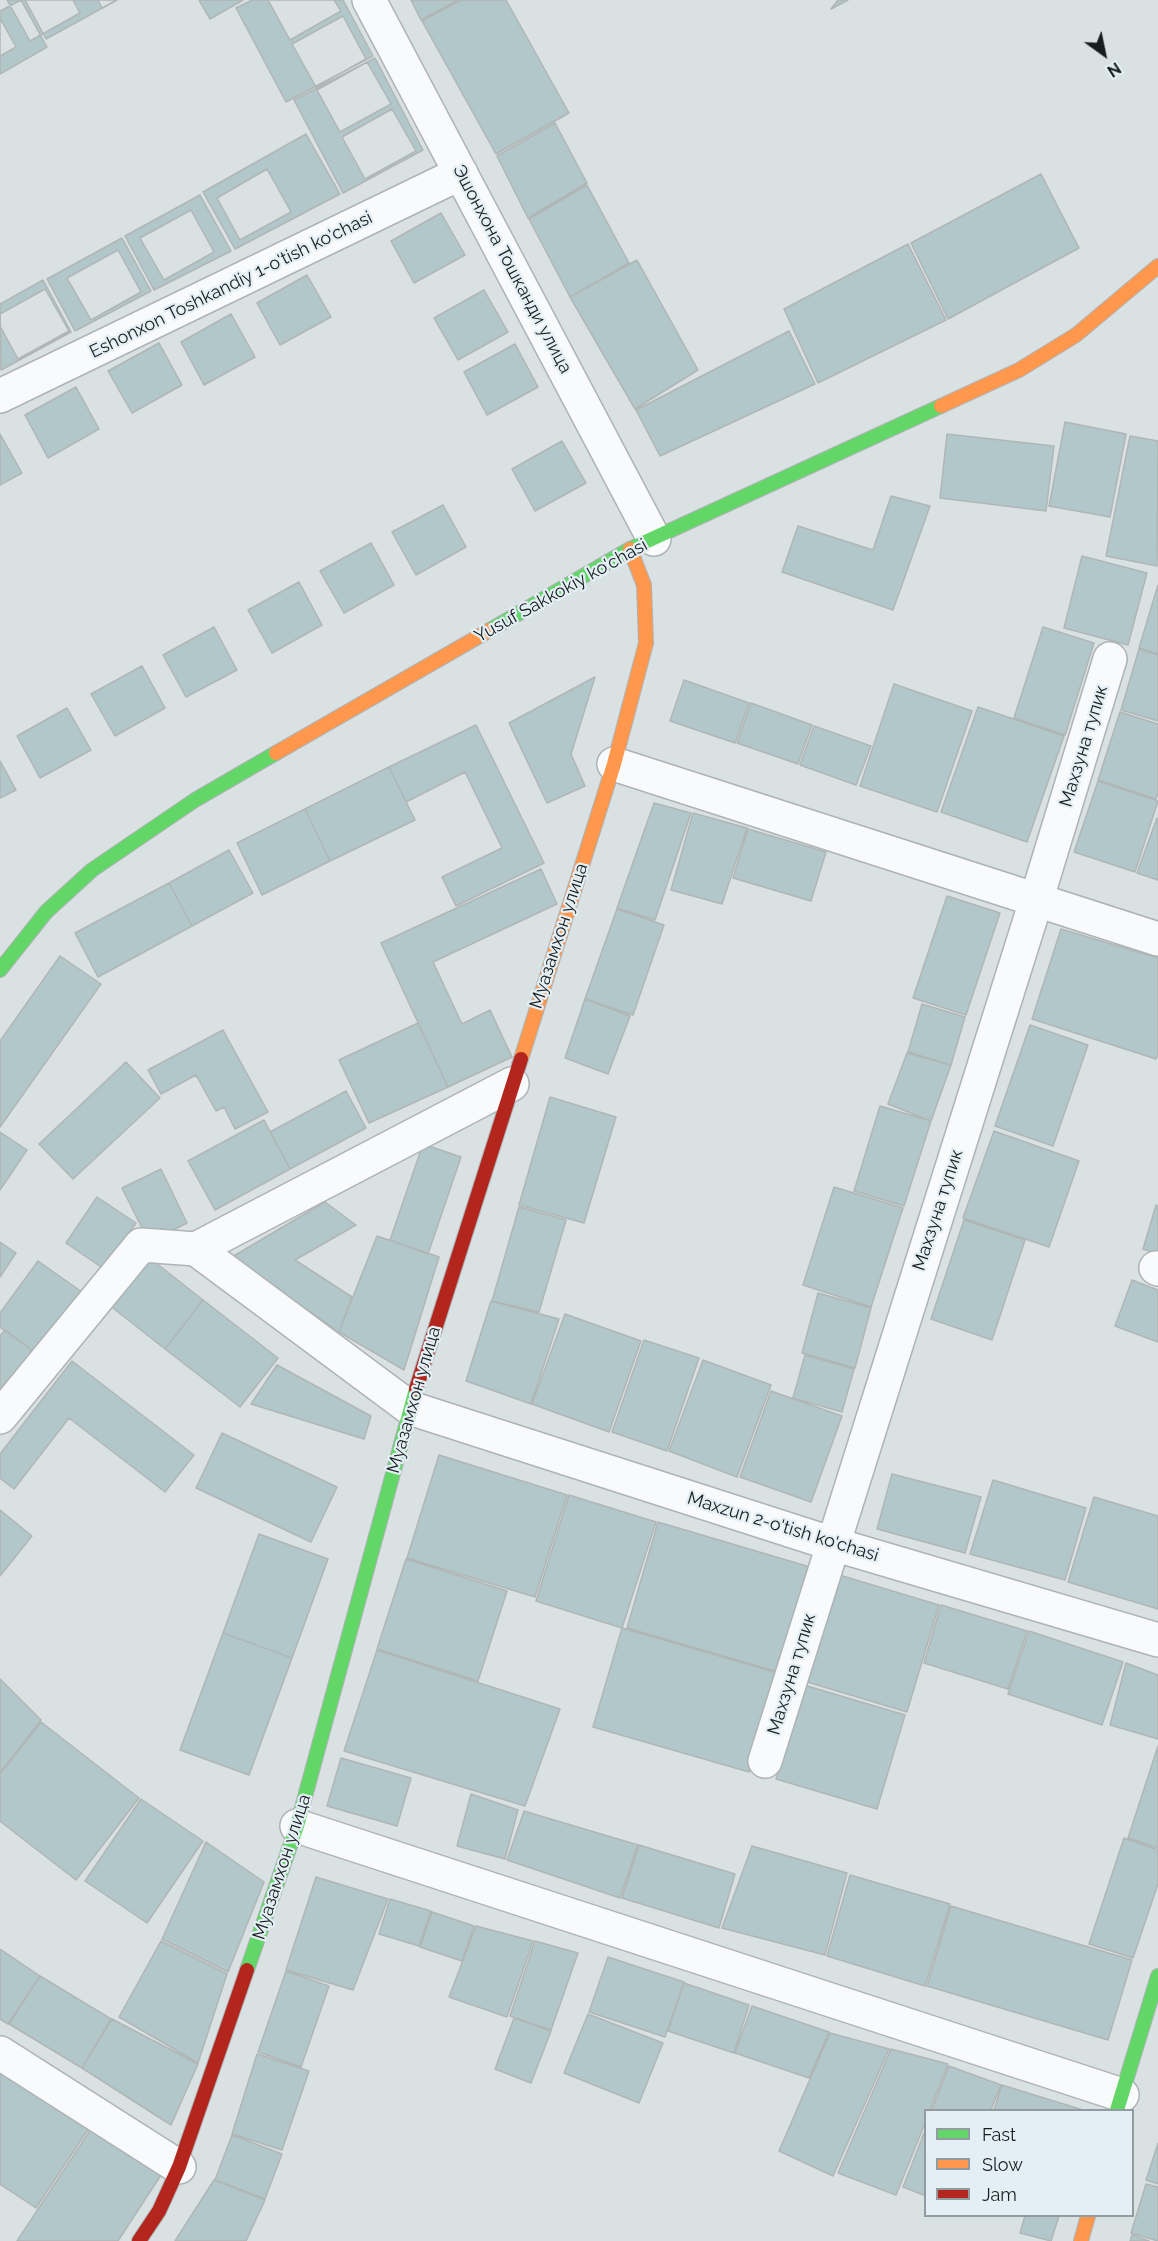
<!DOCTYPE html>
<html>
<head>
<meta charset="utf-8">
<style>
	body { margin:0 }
	#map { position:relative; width:1158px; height:2241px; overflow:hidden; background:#dae1e3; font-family:Raleway,sans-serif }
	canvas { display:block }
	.legend { position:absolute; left:924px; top:2109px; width:210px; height:108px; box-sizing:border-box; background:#e4eff5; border:2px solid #929b9f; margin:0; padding:8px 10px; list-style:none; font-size:18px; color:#181d1e }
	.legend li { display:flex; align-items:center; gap:12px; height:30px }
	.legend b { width:30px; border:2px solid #929b9f }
	.north { position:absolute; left:1074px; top:24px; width:60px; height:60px; -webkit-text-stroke:4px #e4eff5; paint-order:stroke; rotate:147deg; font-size:16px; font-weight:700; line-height:24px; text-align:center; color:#181d1e }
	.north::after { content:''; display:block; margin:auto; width:21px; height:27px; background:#181d1e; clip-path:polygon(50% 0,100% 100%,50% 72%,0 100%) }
</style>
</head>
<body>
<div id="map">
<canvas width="1158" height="2241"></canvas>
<ul class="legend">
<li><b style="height:8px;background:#63d668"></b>Fast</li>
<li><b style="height:8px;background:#ff974d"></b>Slow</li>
<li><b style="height:8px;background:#b3261e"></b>Jam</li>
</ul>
<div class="north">N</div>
</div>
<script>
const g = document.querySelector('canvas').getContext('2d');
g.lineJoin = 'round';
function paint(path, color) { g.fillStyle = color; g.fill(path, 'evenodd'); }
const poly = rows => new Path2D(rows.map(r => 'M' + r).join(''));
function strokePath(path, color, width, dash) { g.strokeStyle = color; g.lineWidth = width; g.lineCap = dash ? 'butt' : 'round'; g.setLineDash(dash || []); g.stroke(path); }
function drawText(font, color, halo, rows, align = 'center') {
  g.font = font + ' Raleway,sans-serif'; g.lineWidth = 4.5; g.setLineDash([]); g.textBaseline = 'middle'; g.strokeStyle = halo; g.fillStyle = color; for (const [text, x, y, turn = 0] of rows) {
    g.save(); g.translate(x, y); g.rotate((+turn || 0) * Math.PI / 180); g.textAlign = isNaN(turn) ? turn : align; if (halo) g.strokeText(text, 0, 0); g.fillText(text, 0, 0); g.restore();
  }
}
const building = poly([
	[7,0,73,0,80,13,30,41,7,0],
	[21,0,47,47,0,74,0,11,21,0],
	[25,0,117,0,46,39,25,0],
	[98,0,117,0,102,8,98,0],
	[199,0,243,0,210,19,199,0],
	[252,0,343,0,373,56,286,102,236,8,252,0],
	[268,0,334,0,341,11,290,40,268,0],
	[411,0,458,0,421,20,411,0],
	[461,0,506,0,569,113,496,154,422,21,461,0],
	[838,0,848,0,831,9,838,0],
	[343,16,366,59,316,87,292,44,343,16],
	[0,18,16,47,0,56,0,18],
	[375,58,423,150,343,193,294,100,375,58],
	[367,62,391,104,340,132,317,90,367,62],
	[392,109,416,151,365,179,342,137,392,109],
	[555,123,587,183,528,218,497,156,555,123],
	[306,134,340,194,235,249,203,192,306,134],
	[267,169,291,212,240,240,217,198,267,169],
	[1041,174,1079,248,948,319,911,243,1041,174],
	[587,185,629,263,570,297,529,219,587,185],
	[200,195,231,251,154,290,125,236,200,195],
	[191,210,214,252,164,280,140,238,191,210],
	[441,213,465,255,414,283,391,241,441,213],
	[122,238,151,291,75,331,47,279,122,238],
	[908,244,946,320,818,383,784,309,908,244],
	[118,250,141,292,91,320,67,278,118,250],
	[637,260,698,370,635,409,570,297,637,260],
	[307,275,331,317,280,345,257,303,307,275],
	[43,280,71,332,1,370,0,304,43,280],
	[45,289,69,331,18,359,0,326,0,314,45,289],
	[484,290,508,332,458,360,434,318,484,290],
	[231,314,255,357,204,385,181,342,231,314],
	[789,331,815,384,660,456,636,410,789,331],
	[159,343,182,385,132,413,108,371,159,343],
	[515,344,538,387,487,415,464,372,515,344],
	[76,387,99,429,48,458,25,415,76,387],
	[1065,422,1126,434,1110,517,1049,506,1065,422],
	[0,434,22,473,0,485,0,434],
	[947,434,1054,446,1046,511,940,498,947,434],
	[1130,436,1158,441,1157,566,1106,556,1130,436],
	[562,441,586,483,535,511,512,469,562,441],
	[891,496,930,506,893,610,782,572,798,526,873,550,891,496],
	[443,505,466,547,416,575,392,532,443,505],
	[371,543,394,585,344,613,320,571,371,543],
	[1082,556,1147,573,1128,645,1064,628,1082,556],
	[299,582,322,625,272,653,248,610,299,582],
	[1158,585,1158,654,1139,648,1158,585],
	[214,627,237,670,186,697,163,655,214,627],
	[1043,627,1094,643,1065,735,1014,718,1043,627],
	[1139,649,1158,655,1158,721,1121,710,1139,649],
	[142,666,165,708,115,736,91,694,142,666],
	[595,677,571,754,585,786,547,803,509,723,595,677],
	[684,680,749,703,735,743,670,721,684,680],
	[894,684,972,711,937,812,860,786,894,684],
	[751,703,812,725,798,764,737,743,751,703],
	[978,707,1064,736,1027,842,941,812,978,707],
	[67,708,91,750,40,778,17,736,67,708],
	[1120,712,1158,724,1158,793,1156,799,1098,780,1120,712],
	[476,725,544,863,456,906,442,877,502,848,465,772,406,802,389,767,476,725],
	[814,726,871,746,856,785,800,765,814,726],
	[0,761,16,790,0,798,0,761],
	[389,767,415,820,330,861,305,809,389,767],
	[1098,781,1158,801,1135,872,1074,852,1098,781],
	[654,803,691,813,655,920,617,908,654,803],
	[305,809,330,861,262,895,237,843,305,809],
	[693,813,747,828,722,904,671,890,693,813],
	[1157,818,1158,819,1158,880,1137,873,1157,818],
	[748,829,826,852,811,901,733,878,748,829],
	[229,850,253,893,192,926,169,883,229,850],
	[541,869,557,904,433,962,462,1024,490,1010,512,1057,448,1087,381,943,541,869],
	[169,883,192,926,98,977,75,933,169,883],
	[947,896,1000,913,966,1015,913,998,947,896],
	[617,909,664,925,633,1015,585,999,617,909],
	[1061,929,1158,958,1158,1054,1156,1059,1032,1019,1061,929],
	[60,956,101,984,0,1127,0,1041,60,956],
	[585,999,630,1016,608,1074,565,1058,585,999],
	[922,1004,965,1017,951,1065,908,1052,922,1004],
	[418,1023,448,1087,369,1123,339,1060,418,1023],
	[1030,1025,1088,1045,1053,1146,995,1126,1030,1025],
	[223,1030,268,1112,235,1129,224,1107,216,1111,196,1075,161,1094,148,1070,223,1030],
	[907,1053,951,1065,931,1121,888,1104,907,1053],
	[126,1062,160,1098,73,1179,39,1144,126,1062],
	[346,1091,366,1128,290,1169,270,1132,346,1091],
	[550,1097,616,1117,584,1223,519,1205,550,1097],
	[880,1106,931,1121,904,1206,854,1191,880,1106],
	[264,1120,290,1169,215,1210,188,1161,264,1120],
	[994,1131,1079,1161,1049,1247,963,1218,994,1131],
	[0,1132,27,1150,0,1190,0,1132],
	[423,1144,461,1157,428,1254,390,1240,423,1144],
	[161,1169,187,1223,149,1242,122,1188,161,1169],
	[834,1187,903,1208,871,1307,803,1285,834,1187],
	[97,1197,136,1223,104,1269,66,1243,97,1197],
	[325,1202,356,1225,295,1260,352,1297,339,1332,232,1257,325,1202],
	[1156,1205,1158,1206,1158,1254,1143,1249,1156,1205],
	[519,1207,566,1220,539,1312,492,1301,519,1207],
	[964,1220,1025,1240,992,1340,931,1319,964,1220],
	[377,1236,439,1257,404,1370,339,1332,377,1236],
	[0,1242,16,1253,0,1277,0,1242],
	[142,1252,203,1300,165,1349,104,1301,142,1252],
	[38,1261,82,1292,37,1354,0,1327,0,1313,38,1261],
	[1132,1280,1158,1290,1158,1342,1115,1326,1132,1280],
	[818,1293,871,1308,855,1368,802,1353,818,1293],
	[203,1300,278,1358,240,1407,165,1349,203,1300],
	[491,1301,559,1319,531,1404,466,1381,491,1301],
	[565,1314,641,1341,609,1432,532,1404,565,1314],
	[5,1330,37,1354,0,1405,0,1336,5,1330],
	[644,1340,699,1358,667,1451,612,1432,644,1340],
	[805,1355,854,1369,842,1412,793,1398,805,1355],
	[703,1360,771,1385,737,1477,669,1451,703,1360],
	[72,1361,194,1455,165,1492,69,1418,14,1489,0,1478,0,1454,72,1361],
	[277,1365,371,1416,364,1439,251,1404,277,1365],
	[771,1391,842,1416,811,1502,740,1477,771,1391],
	[222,1433,337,1487,311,1542,196,1488,222,1433],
	[439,1455,567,1495,535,1597,407,1558,439,1455],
	[892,1474,981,1497,965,1553,877,1529,892,1474],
	[993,1480,1086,1508,1065,1580,970,1554,993,1480],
	[569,1495,656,1522,622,1628,536,1601,569,1495],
	[1094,1497,1158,1516,1158,1609,1068,1582,1094,1497],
	[0,1510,32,1536,0,1576,0,1510],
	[658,1522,810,1567,778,1672,627,1628,658,1522],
	[259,1534,328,1559,292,1658,223,1633,259,1534],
	[406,1559,507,1591,478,1681,377,1649,406,1559],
	[836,1574,939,1605,907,1712,804,1681,836,1574],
	[941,1605,1027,1631,1008,1689,924,1663,941,1605],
	[622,1628,778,1673,749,1772,593,1727,622,1628],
	[1029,1631,1123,1662,1102,1725,1008,1694,1029,1631],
	[223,1633,292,1658,249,1775,180,1750,223,1633],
	[377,1650,560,1709,525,1806,344,1751,377,1650],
	[1126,1663,1158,1675,1158,1739,1110,1725,1126,1663],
	[0,1679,41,1720,0,1773,0,1679],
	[804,1685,905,1715,877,1809,776,1779,804,1685],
	[41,1722,139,1798,76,1880,0,1821,0,1774,41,1722],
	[1158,1746,1158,1848,1128,1838,1158,1746],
	[341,1758,411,1778,397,1826,327,1806,341,1758],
	[471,1794,518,1810,505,1859,457,1846,471,1794],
	[141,1799,203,1841,147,1923,85,1881,141,1799],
	[524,1811,638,1845,620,1898,507,1860,524,1811],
	[1124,1838,1158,1850,1158,1884,1133,1958,1089,1944,1124,1838],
	[206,1842,264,1882,228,1972,162,1939,206,1842],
	[639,1845,735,1874,719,1928,622,1898,639,1845],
	[752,1846,847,1873,825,1955,722,1928,752,1846],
	[850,1875,950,1904,925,1986,827,1956,850,1875],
	[316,1877,388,1899,353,1990,286,1970,316,1877],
	[390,1899,431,1911,419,1946,379,1934,390,1899],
	[951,1906,1132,1960,1108,2040,927,1986,951,1906],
	[432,1912,474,1926,462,1961,420,1947,432,1912],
	[476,1926,533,1941,507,2017,449,1997,476,1926],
	[161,1941,227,1974,198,2063,119,2017,161,1941],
	[535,1941,578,1953,551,2030,510,2016,535,1941],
	[0,1949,40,1976,8,2024,0,2019,0,1949],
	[608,1957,684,1982,665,2037,589,2012,608,1957],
	[286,1971,329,1986,301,2067,258,2052,286,1971],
	[40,1976,111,2019,82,2068,9,2024,40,1976],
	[684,1983,749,2005,734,2053,668,2031,684,1983],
	[752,2006,829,2032,809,2078,735,2053,752,2006],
	[588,2014,663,2043,639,2103,564,2073,588,2014],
	[514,2018,551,2031,531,2083,495,2069,514,2018],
	[112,2019,198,2064,171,2125,82,2068,112,2019],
	[830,2033,889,2049,833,2176,779,2151,830,2033],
	[891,2049,948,2064,930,2110,926,2110,926,2121,896,2195,838,2173,891,2049],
	[257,2054,309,2071,282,2150,232,2134,257,2054],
	[949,2066,1001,2085,991,2110,932,2110,949,2066],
	[3,2071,89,2128,36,2208,0,2184,0,2075,3,2071],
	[1002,2085,1083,2110,994,2110,1002,2085],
	[926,2128,926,2196,903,2187,926,2128],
	[91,2129,161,2175,118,2241,17,2241,91,2129],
	[232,2135,282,2154,265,2199,215,2180,232,2135],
	[1158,2143,1158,2184,1146,2180,1158,2143],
	[214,2180,265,2200,246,2241,175,2241,214,2180],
	[1146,2184,1158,2187,1158,2241,1131,2233,1146,2184],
	[1025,2216,1059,2216,1051,2241,1020,2233,1025,2216],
	[1132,2235,1149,2241,1130,2241,1132,2235]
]);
paint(building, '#b2c7ca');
strokePath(building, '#b0b6b6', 1.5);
const street = poly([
	[369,0,654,539],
	[0,396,461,173],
	[614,764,1158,939],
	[196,1249,410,1408,833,1544,1158,1640],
	[1156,1268,1158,1269],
	[0,1417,141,1245,196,1249,512,1084],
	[765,1761,1036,901,1110,659],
	[297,1826,1122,2095],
	[0,2053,179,2167]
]);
const fast = poly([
	[490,630,630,549,941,406],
	[0,970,46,912,92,870,195,800,276,753],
	[247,1970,297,1826,416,1389],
	[1117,2110,1158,1976]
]);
const slow = poly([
	[941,406,1019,370,1076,335,1158,266],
	[276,753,490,630],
	[521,1059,614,764,646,643,644,585,630,549],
	[1081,2241,1088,2216]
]);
const jam = poly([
	[416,1389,521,1059],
	[139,2241,159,2211,179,2167,247,1970]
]);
strokePath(street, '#aeb3b5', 36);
strokePath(fast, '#aeb3b5', 16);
strokePath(slow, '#aeb3b5', 16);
strokePath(jam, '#aeb3b5', 16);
strokePath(street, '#f9fafb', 33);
strokePath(fast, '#63d668', 14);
strokePath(slow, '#ff974d', 14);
strokePath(jam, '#b3261e', 14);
drawText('18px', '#181d1e', '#e4eff5', [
	["Эшонхона Тошканди улица",512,269,62],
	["Eshonxon Toshkandiy 1-o'tish ko'chasi",231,285,-26],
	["Yusuf Sakkokiy ko'chasi",561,591,-29],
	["Махзуна тупик",1084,746,-73],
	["Муазамхон улица",559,936,-72],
	["Махзуна тупик",938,1210,-72],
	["Муазамхон улица",414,1400,-74],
	["Maxzun 2-o'tish ko'chasi",783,1527,17],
	["Махзуна тупик",792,1674,-73],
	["Муазамхон улица",282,1867,-72]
]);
</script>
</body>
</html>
